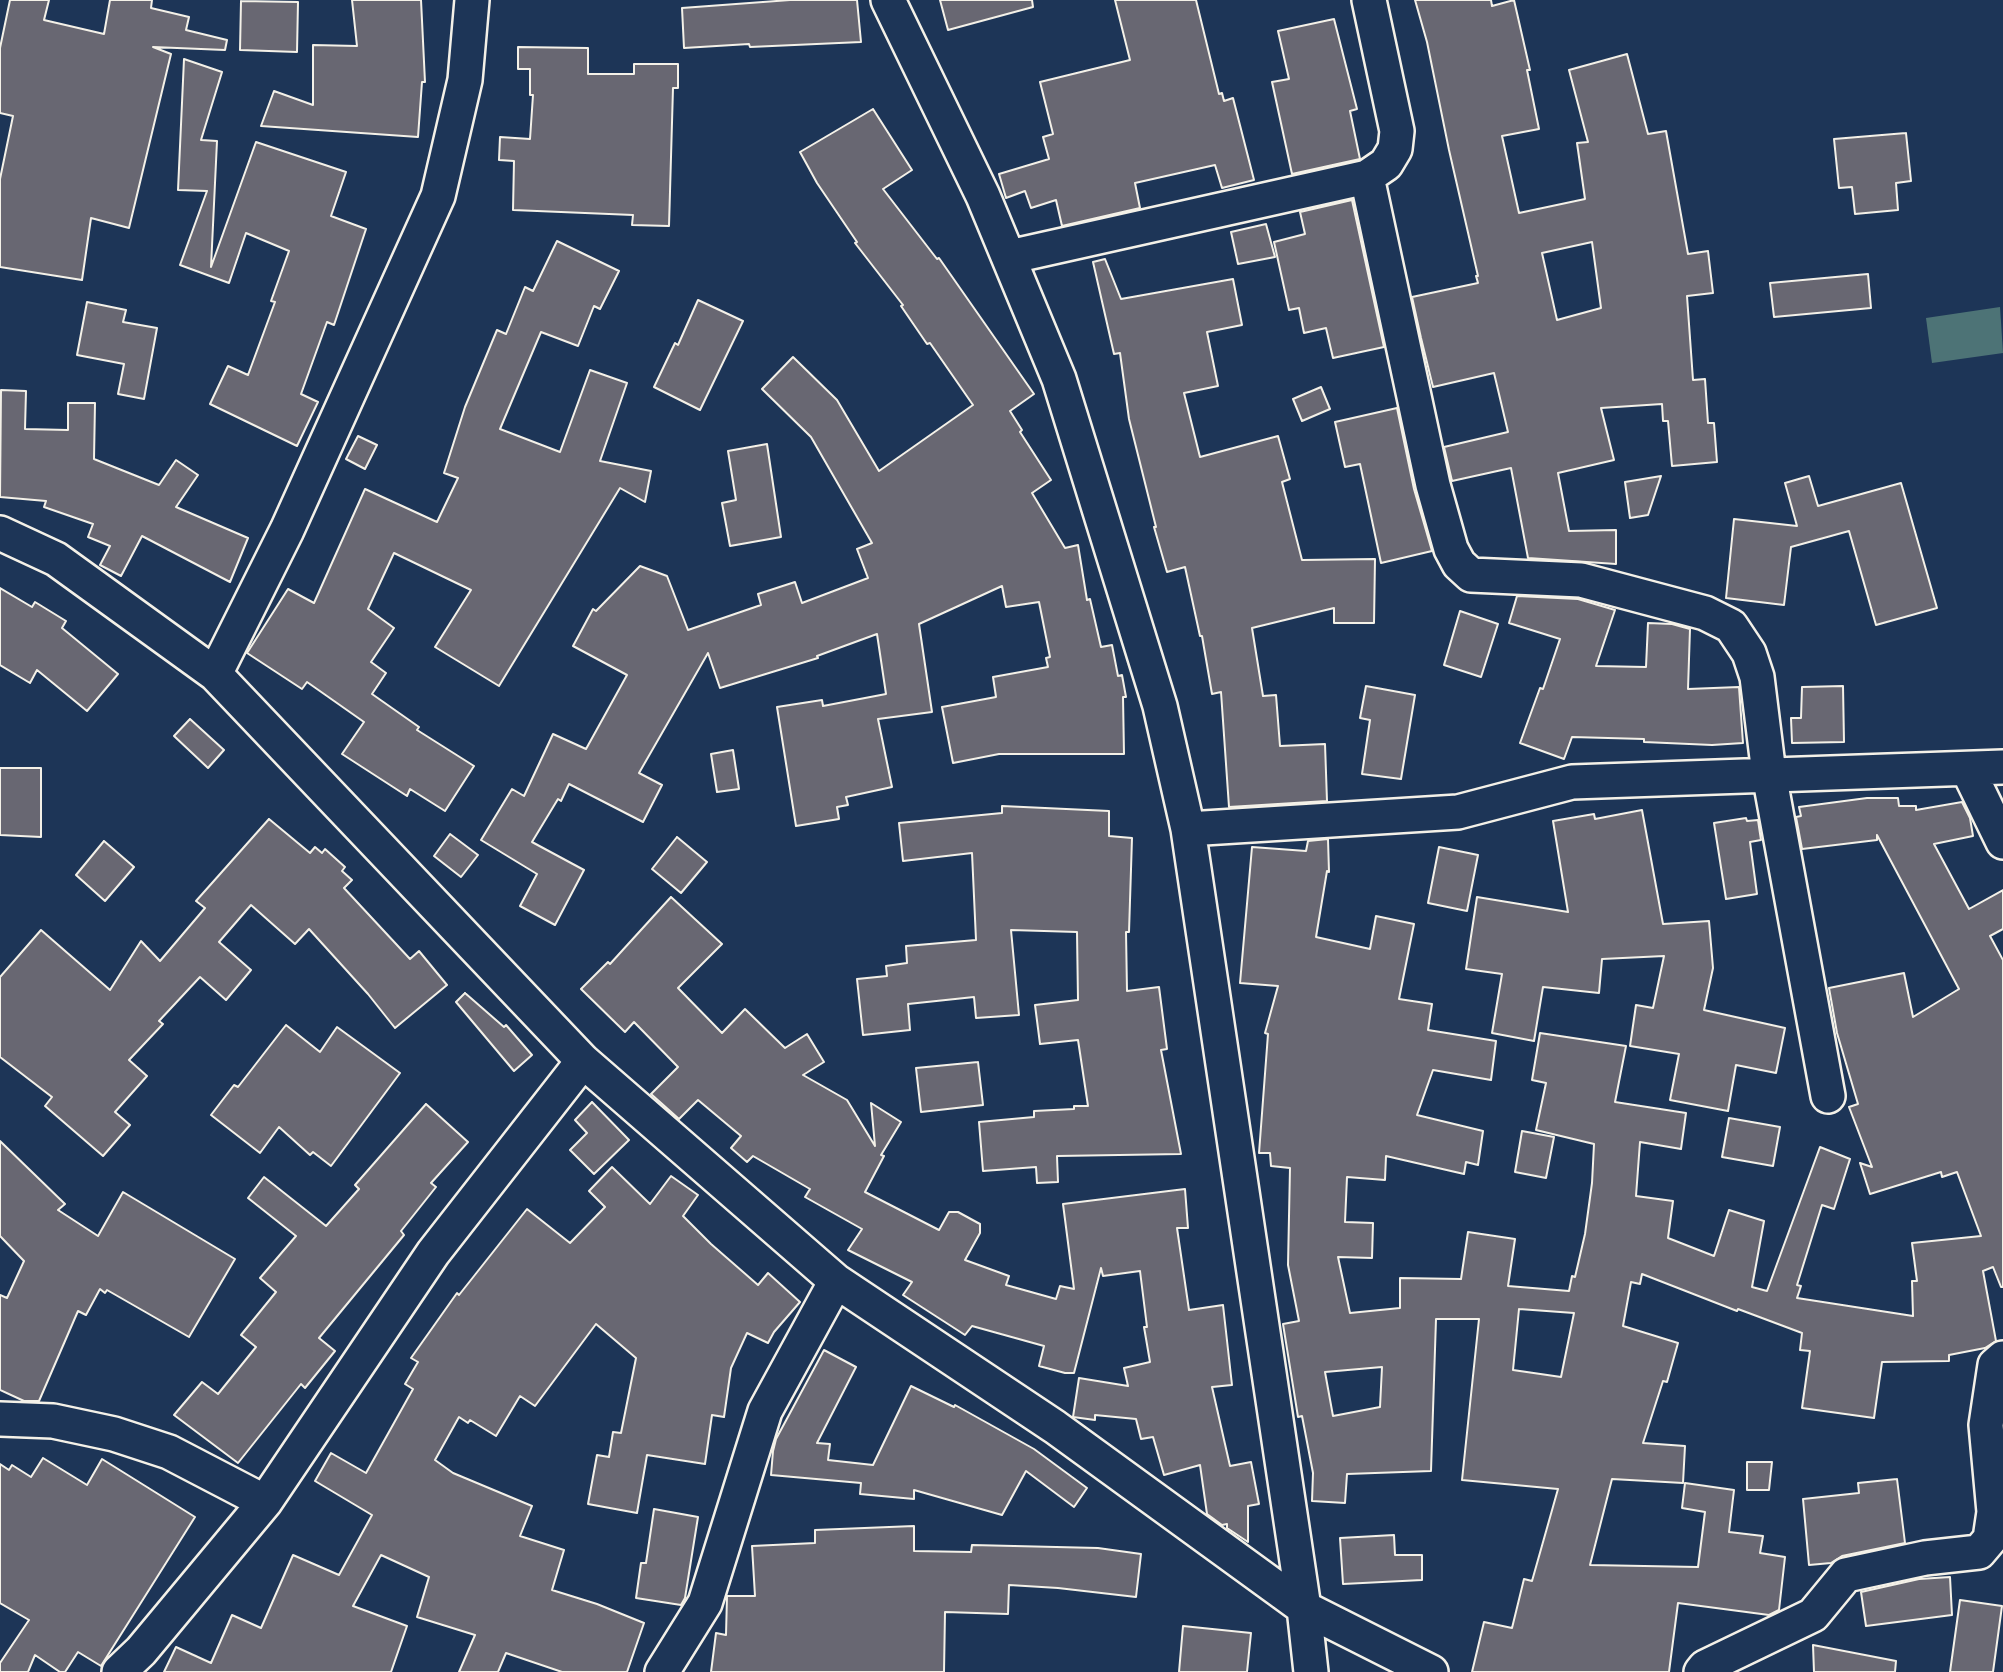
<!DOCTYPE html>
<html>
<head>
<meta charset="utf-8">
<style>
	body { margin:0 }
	canvas { display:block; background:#1d3557 }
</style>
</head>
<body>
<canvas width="2003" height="1672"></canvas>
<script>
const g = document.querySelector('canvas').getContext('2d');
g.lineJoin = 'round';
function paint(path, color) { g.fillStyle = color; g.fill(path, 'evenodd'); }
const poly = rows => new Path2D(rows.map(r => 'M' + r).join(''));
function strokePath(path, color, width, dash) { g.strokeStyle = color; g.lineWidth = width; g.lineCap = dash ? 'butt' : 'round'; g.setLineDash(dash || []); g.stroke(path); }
paint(poly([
	[2000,307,2003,353,1932,363,1926,318]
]), '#4d7376');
const building = poly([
	[10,0,49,0,44,20,104,34,110,0,152,0,151,8,189,17,186,30,227,40,225,50,153,47,171,54,129,228,91,218,82,280,0,267,0,179,13,116,0,113,0,48,10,0],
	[352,0,421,0,425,82,422,82,418,137,261,126,274,91,313,105,313,45,357,46,352,0],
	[790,0,857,0,861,42,750,47,749,44,684,48,682,8,790,0],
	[940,0,1032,0,1033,7,948,30,940,0],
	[1115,0,1196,0,1219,94,1222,93,1224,101,1233,98,1254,180,1222,188,1215,165,1135,183,1140,208,1062,226,1056,200,1031,208,1025,191,1006,198,999,174,1049,159,1043,137,1053,134,1040,82,1130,60,1115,0],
	[1415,0,1491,0,1492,6,1514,0,1530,70,1527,70,1539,129,1502,136,1519,213,1585,199,1577,143,1588,142,1569,70,1627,54,1648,134,1666,131,1688,254,1708,251,1713,293,1687,296,1693,380,1705,379,1708,423,1714,423,1717,462,1672,466,1668,421,1663,421,1662,404,1601,408,1614,460,1558,473,1569,531,1616,530,1616,564,1528,558,1511,468,1452,481,1444,447,1508,432,1494,373,1433,387,1421,338,1412,297,1478,283,1476,276,1478,276,1449,150,1427,42,1415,0],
	[1592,242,1601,308,1557,320,1542,253,1592,242],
	[241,1,298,2,297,52,240,50,241,1],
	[1334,19,1357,109,1350,111,1360,159,1292,174,1272,82,1289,79,1278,31,1334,19],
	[518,47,588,48,588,74,634,74,634,64,678,64,678,88,673,88,669,226,632,225,633,215,513,210,514,161,499,160,500,137,530,139,533,95,530,95,530,69,518,69,518,47],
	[184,59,222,72,201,140,217,141,211,267,256,142,346,172,331,216,366,229,334,325,327,322,301,394,318,402,297,446,210,404,228,366,248,375,275,302,271,301,289,251,246,233,229,283,180,265,207,191,178,190,184,59],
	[873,109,912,170,883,189,937,259,939,258,1034,394,1010,411,1022,430,1020,432,1051,480,1032,493,1065,548,1078,545,1087,600,1090,599,1101,647,1112,645,1118,676,1122,675,1126,697,1123,697,1124,754,999,754,953,763,942,707,996,697,993,677,1048,667,1046,658,1050,657,1039,602,1006,607,1002,586,919,624,932,712,878,719,892,787,846,797,848,805,837,807,839,819,796,826,777,707,822,700,823,706,886,694,877,634,817,656,818,658,720,688,708,653,639,773,662,785,643,822,569,784,561,801,558,799,532,842,584,870,555,925,520,906,537,874,481,840,512,789,524,796,553,734,586,749,627,675,573,646,593,609,596,611,640,566,667,576,688,630,761,605,758,594,795,582,802,603,868,578,857,549,872,543,811,437,762,389,793,357,837,400,879,471,973,405,930,343,927,344,901,306,903,305,855,243,857,242,817,183,800,152,873,109],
	[1906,133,1911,181,1896,183,1898,210,1855,214,1852,187,1839,188,1834,139,1906,133],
	[1352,200,1384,347,1333,358,1326,328,1304,333,1299,308,1289,310,1274,242,1305,234,1300,212,1352,200],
	[1266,224,1275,257,1238,264,1231,232,1266,224],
	[557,241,619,271,600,309,594,306,578,346,541,332,500,429,560,452,590,370,627,383,600,461,651,471,645,502,620,488,499,686,435,647,471,590,394,553,368,609,394,628,371,662,386,673,372,694,419,727,417,730,474,766,445,811,410,789,407,796,342,754,364,722,307,682,302,689,247,653,288,589,314,603,365,489,437,522,458,478,444,473,465,407,497,330,506,334,525,287,533,291,557,241],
	[1105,259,1121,299,1233,279,1242,325,1207,332,1218,386,1184,393,1200,457,1278,436,1290,479,1282,482,1302,560,1375,559,1374,623,1334,623,1334,608,1252,628,1263,696,1276,695,1280,746,1325,744,1327,801,1229,807,1221,692,1212,694,1202,636,1200,636,1185,567,1167,572,1154,527,1156,527,1129,419,1120,353,1114,354,1093,262,1105,259],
	[1868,274,1871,308,1774,317,1770,283,1868,274],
	[698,300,743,321,700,410,654,387,675,343,678,345,698,300],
	[87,302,126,310,123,322,157,328,144,399,118,394,124,364,77,355,87,302],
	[1321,387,1330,409,1302,421,1293,399,1321,387],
	[1,390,26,391,25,429,68,430,68,403,95,403,94,459,159,485,176,460,198,475,176,507,248,538,230,582,142,536,121,576,100,565,110,546,88,537,93,524,44,507,46,501,0,497,1,390],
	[1397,408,1414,489,1432,551,1381,563,1360,464,1345,467,1335,422,1397,408],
	[358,436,377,445,365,469,346,459,358,436],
	[767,444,781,537,730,546,722,503,736,500,728,451,767,444],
	[1661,476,1648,515,1630,518,1625,482,1661,476],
	[1809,476,1818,506,1901,483,1937,608,1876,625,1849,531,1791,547,1784,605,1726,598,1734,519,1797,526,1785,483,1809,476],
	[0,588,32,607,35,602,66,621,62,628,118,674,87,711,37,670,30,683,0,665,0,588],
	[1517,596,1578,599,1615,610,1596,666,1646,667,1648,623,1672,624,1690,629,1688,689,1739,687,1743,743,1712,745,1644,742,1644,739,1572,737,1564,759,1520,743,1540,688,1543,689,1560,639,1509,623,1517,596],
	[1460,611,1498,624,1481,677,1444,665,1460,611],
	[1366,686,1415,695,1401,779,1362,774,1370,720,1360,718,1366,686],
	[1843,686,1844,742,1792,743,1791,718,1801,718,1802,687,1843,686],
	[190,719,224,750,208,768,174,736,190,719],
	[733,750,739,789,717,792,711,754,733,750],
	[0,768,41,768,41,837,0,835,0,768],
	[1867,798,1898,798,1899,806,1916,806,1916,810,1962,802,1970,818,1973,836,1934,844,1969,909,2003,890,2003,929,1990,936,2003,960,2003,1287,2001,1287,1993,1267,1983,1271,1996,1341,1985,1348,1949,1355,1949,1361,1882,1362,1874,1418,1802,1408,1810,1351,1800,1350,1802,1333,1738,1309,1737,1311,1642,1274,1640,1284,1631,1282,1623,1326,1678,1343,1667,1382,1663,1381,1643,1443,1685,1446,1683,1483,1612,1479,1590,1565,1698,1567,1705,1512,1682,1508,1685,1483,1734,1490,1729,1532,1763,1536,1760,1553,1785,1557,1779,1610,1769,1615,1678,1603,1669,1672,1472,1672,1484,1622,1512,1628,1524,1579,1532,1581,1558,1489,1462,1480,1479,1319,1436,1319,1431,1471,1347,1474,1345,1503,1312,1501,1313,1473,1302,1416,1298,1417,1283,1324,1299,1321,1288,1265,1290,1168,1271,1166,1270,1153,1259,1153,1268,1034,1265,1033,1278,986,1240,983,1252,847,1306,851,1308,841,1328,839,1329,872,1327,871,1316,937,1370,949,1376,916,1414,924,1399,999,1432,1004,1428,1030,1496,1041,1491,1080,1433,1070,1417,1115,1483,1131,1478,1165,1466,1162,1464,1174,1386,1156,1385,1180,1347,1177,1345,1222,1373,1223,1372,1258,1338,1257,1350,1313,1400,1308,1400,1278,1461,1279,1468,1232,1515,1239,1508,1286,1569,1291,1572,1276,1575,1277,1585,1234,1592,1183,1594,1144,1536,1130,1546,1083,1532,1080,1540,1033,1626,1046,1615,1102,1686,1113,1681,1149,1640,1142,1636,1196,1673,1201,1668,1238,1714,1256,1729,1210,1764,1221,1752,1287,1767,1291,1820,1147,1850,1159,1834,1209,1822,1205,1797,1285,1801,1286,1797,1298,1913,1316,1912,1281,1917,1281,1912,1243,1981,1236,1957,1172,1942,1177,1941,1172,1870,1194,1860,1163,1872,1167,1849,1107,1858,1104,1837,1033,1829,988,1904,973,1913,1017,1959,989,1877,835,1877,840,1802,849,1796,817,1801,816,1799,807,1867,798],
	[1519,1309,1574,1313,1561,1377,1513,1370,1519,1309],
	[1382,1367,1380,1407,1333,1416,1325,1372,1382,1367],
	[1002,806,1109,811,1109,836,1132,838,1129,932,1126,932,1127,991,1159,987,1167,1049,1161,1050,1181,1154,1057,1156,1058,1182,1037,1183,1036,1167,983,1171,979,1122,1034,1117,1034,1111,1074,1109,1074,1106,1088,1106,1078,1040,1040,1044,1035,1005,1078,1000,1077,932,1011,930,1019,1015,976,1018,974,997,908,1004,910,1030,863,1035,857,979,887,976,886,966,907,963,906,946,976,940,972,853,903,861,899,823,1002,813,1002,806],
	[1642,810,1663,924,1709,921,1713,968,1704,1010,1785,1028,1776,1073,1736,1065,1728,1111,1670,1100,1679,1054,1630,1046,1636,1005,1653,1008,1664,956,1602,959,1599,993,1543,987,1534,1041,1492,1033,1502,974,1466,969,1477,897,1568,912,1553,821,1594,814,1595,819,1642,810],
	[1746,818,1747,821,1758,820,1761,840,1750,842,1757,894,1726,899,1714,823,1746,818],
	[269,819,310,853,315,847,322,853,325,849,345,867,342,871,352,880,344,888,410,959,419,951,447,985,395,1028,368,994,309,929,295,944,251,905,219,942,251,970,226,1000,200,977,159,1021,163,1024,129,1060,147,1076,115,1112,130,1125,103,1156,45,1106,52,1097,0,1057,0,977,41,930,110,990,141,941,160,961,205,908,196,901,269,819],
	[450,834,478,855,461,877,434,856,450,834],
	[677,837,707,862,681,893,652,869,677,837],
	[104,841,134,867,105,901,76,875,104,841],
	[1439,847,1478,855,1467,911,1428,903,1439,847],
	[671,897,722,944,678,988,722,1033,745,1009,785,1048,807,1034,824,1062,803,1075,847,1100,875,1146,871,1103,901,1122,881,1155,884,1156,865,1192,939,1230,949,1212,958,1212,980,1224,980,1233,965,1260,1009,1276,1006,1285,1056,1299,1060,1286,1074,1289,1063,1204,1185,1189,1188,1228,1177,1228,1189,1310,1223,1305,1232,1385,1212,1387,1230,1466,1251,1462,1259,1504,1248,1506,1248,1542,1227,1528,1227,1524,1222,1525,1207,1514,1200,1465,1164,1475,1153,1437,1141,1439,1136,1419,1095,1415,1095,1420,1073,1417,1079,1378,1128,1386,1124,1368,1150,1362,1144,1327,1147,1327,1140,1271,1103,1276,1101,1268,1074,1373,1065,1373,1039,1366,1044,1346,972,1326,965,1335,903,1295,912,1282,848,1250,862,1229,805,1197,810,1189,753,1156,747,1162,731,1148,741,1136,698,1100,679,1119,651,1094,678,1067,634,1022,625,1032,581,989,608,962,610,964,671,897],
	[465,993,504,1027,506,1025,532,1055,514,1071,456,1002,465,993],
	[286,1025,320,1052,337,1027,400,1073,331,1166,313,1152,310,1155,279,1127,260,1153,211,1115,234,1085,238,1087,286,1025],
	[978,1062,983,1105,921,1112,916,1068,978,1062],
	[592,1102,629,1140,594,1174,570,1150,587,1133,575,1120,592,1102],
	[426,1104,468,1142,431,1183,436,1187,401,1231,404,1235,319,1338,335,1351,305,1388,301,1384,238,1463,174,1415,202,1382,218,1394,256,1347,241,1335,276,1292,260,1278,296,1236,248,1198,264,1177,326,1226,359,1189,355,1185,426,1104],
	[1729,1118,1780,1127,1773,1166,1722,1157,1729,1118],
	[1522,1131,1554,1137,1546,1178,1515,1172,1522,1131],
	[0,1141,65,1204,58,1210,98,1236,123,1192,235,1259,189,1337,107,1290,105,1293,100,1289,86,1315,78,1311,39,1401,24,1401,0,1390,0,1295,7,1298,24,1261,0,1236,0,1141],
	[612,1167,650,1204,671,1176,698,1195,683,1216,711,1244,758,1285,768,1273,800,1302,774,1332,768,1343,747,1333,731,1368,724,1417,712,1415,705,1464,647,1455,637,1513,588,1504,597,1455,609,1457,613,1432,621,1433,636,1358,596,1324,535,1406,520,1396,496,1436,470,1420,468,1423,459,1417,435,1460,453,1473,532,1506,520,1536,564,1550,552,1590,597,1604,644,1623,627,1672,562,1672,506,1653,498,1672,459,1672,475,1635,417,1617,429,1577,381,1555,353,1606,407,1626,391,1672,164,1672,176,1647,211,1663,232,1615,261,1628,293,1555,339,1575,372,1515,315,1481,331,1453,366,1473,413,1389,405,1384,418,1362,411,1358,457,1293,459,1295,527,1209,570,1243,605,1207,589,1191,612,1167],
	[824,1350,856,1367,817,1443,830,1444,828,1460,873,1465,911,1386,954,1407,955,1405,1034,1449,1087,1488,1074,1507,1026,1471,1002,1515,914,1490,914,1499,860,1494,861,1483,771,1475,773,1451,776,1439,824,1350],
	[43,1458,87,1485,102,1459,195,1517,101,1666,78,1652,65,1672,60,1672,35,1655,28,1672,0,1672,0,1663,29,1620,0,1603,0,1464,9,1470,12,1465,31,1477,43,1458],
	[1747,1462,1772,1462,1769,1490,1747,1490,1747,1462],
	[1897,1479,1905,1543,1842,1556,1831,1563,1809,1565,1803,1499,1859,1493,1858,1483,1897,1479],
	[654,1509,698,1517,685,1598,681,1605,636,1598,641,1563,646,1563,654,1509],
	[914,1526,914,1551,971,1552,972,1545,1098,1548,1141,1554,1136,1597,1058,1588,1009,1585,1008,1614,945,1612,944,1672,711,1672,716,1633,726,1635,727,1596,755,1596,752,1546,815,1543,815,1530,914,1526],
	[1394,1535,1395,1555,1422,1555,1422,1580,1343,1584,1340,1538,1394,1535],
	[1950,1577,1952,1615,1866,1626,1861,1592,1919,1579,1950,1577],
	[1960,1600,2002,1606,1993,1672,1950,1672,1960,1600],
	[1183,1626,1251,1633,1247,1672,1179,1672,1183,1626],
	[1813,1645,1896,1661,1895,1672,1814,1672,1813,1645]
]);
paint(building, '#686772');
strokePath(building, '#f4f1e8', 2);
const minor = poly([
	[888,0,983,196,1059,379,1160,706,1188,829,1304,1608,1311,1672],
	[1367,177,1433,485,1451,549,1459,564,1471,575,1581,580,1705,613,1731,626,1749,653,1757,677,1769,774,1828,1096],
	[1009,257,1367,177,1386,164,1395,149,1397,131,1369,0],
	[0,533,56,559,215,674,583,1061,836,1281,1055,1427,1304,1608,1431,1672],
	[215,674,287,530,438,196,465,80,472,0],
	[1968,770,2003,842],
	[1188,829,1458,812,1572,782,2003,767],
	[0,1419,53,1421,114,1434,169,1452,265,1502],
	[119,1672,141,1651,265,1502,433,1253,583,1061],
	[662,1672,705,1603,765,1411,836,1281],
	[1701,1672,1705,1667,1813,1615,1846,1575,1925,1558,1979,1552,1990,1539,1994,1512,1986,1425,1995,1365,2003,1358]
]);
strokePath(minor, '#f4f1e8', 38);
strokePath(minor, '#1d3557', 33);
</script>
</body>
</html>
